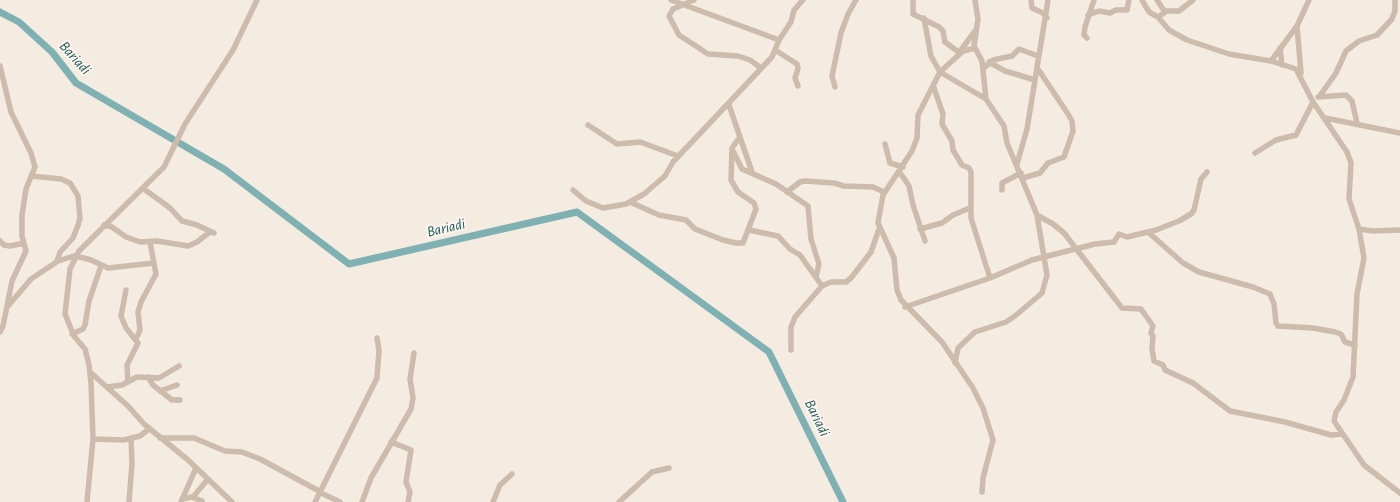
<!DOCTYPE html>
<html>
<head>
<meta charset="utf-8">
<style>
	body { margin:0 }
	canvas { display:block; background:#f4ebe1 }
</style>
</head>
<body>
<canvas width="1400" height="502"></canvas>
<script>
const g = document.querySelector('canvas').getContext('2d');
g.lineJoin = 'round';
const poly = rows => new Path2D(rows.map(r => 'M' + r).join(''));
function strokePath(path, color, width, dash) { g.strokeStyle = color; g.lineWidth = width; g.lineCap = dash ? 'butt' : 'round'; g.setLineDash(dash || []); g.stroke(path); }
function drawText(font, color, halo, rows, align = 'center') {
  g.font = font + ' "Alegreya Sans",sans-serif'; g.lineWidth = 4; g.setLineDash([]); g.textBaseline = 'middle'; g.strokeStyle = halo; g.fillStyle = color; for (const [text, x, y, turn = 0] of rows) {
    g.save(); g.translate(x, y); g.rotate((+turn || 0) * Math.PI / 180); g.textAlign = isNaN(turn) ? turn : align; if (halo) g.strokeText(text, 0, 0); g.fillText(text, 0, 0); g.restore();
  }
}
strokePath(poly([
	[0,12,19,22,52,52,76,83,224,169,349,264,577,212,769,352,843,502]
]), '#7fb0b2', 7);
strokePath(poly([
	[671,0,779,40],
	[694,0,673,9,669,16,679,35,708,54,738,56,750,60,761,68],
	[913,0,913,14,939,27,943,31,945,42,960,53],
	[1031,0,1032,8,1043,13,1047,18],
	[1142,0,1149,12,1158,17,1169,30,1187,40,1229,54,1271,61,1296,69,1313,102,1347,152,1351,163,1349,199,1359,229,1364,258,1357,294,1353,377,1344,400,1336,412,1334,421,1364,465,1400,493],
	[1157,0,1165,12],
	[1088,15,1099,11,1110,13,1116,10,1127,10,1129,0],
	[1158,17,1167,11,1179,11,1193,0],
	[924,18,931,56,940,72,986,99],
	[1297,26,1301,73],
	[1087,38,1084,35,1085,27,1094,0],
	[975,48,963,51,940,72,918,115,917,138,912,151,883,195,878,223,894,258,897,290,901,300,942,342,973,388,983,408,993,440,983,478,982,492],
	[1280,48,1282,65],
	[775,50,797,64,798,69,795,78,798,86],
	[961,50,975,31],
	[1271,61,1297,26,1309,0],
	[989,62,1005,71,1035,80],
	[0,66,11,112,31,153,35,167,26,189,22,215,22,236,26,251,12,281,3,326,0,332],
	[983,69,993,60,1012,56,1019,49,1038,56],
	[933,85,943,114,942,124,952,141,953,150,962,165,969,168,971,172,971,218,990,278],
	[835,87,832,76,841,33,848,14,856,0],
	[1318,97,1346,95,1352,101,1357,123],
	[1319,97,1336,73,1346,51,1359,41,1377,35,1392,19,1395,11,1395,0],
	[729,105,752,172],
	[1325,118,1400,133],
	[588,125,617,144,640,142,678,156],
	[885,144,890,163,903,167],
	[733,151,742,169,776,184,808,206,811,239,819,264,816,277],
	[1255,153,1276,140,1296,135,1313,102],
	[1017,164,1027,129,1048,0],
	[899,171,909,186,913,205,925,241],
	[31,176,61,179,70,183,78,196,80,218,78,225,73,238,60,252,57,261],
	[1023,178,1040,173,1048,163,1064,157,1073,131,1072,121,1068,114,1038,69],
	[144,189,170,208,182,221,197,225,214,233],
	[573,190,586,201,603,208,626,204,644,194,665,176,673,162,772,57,779,40,791,22,794,10,803,0],
	[1002,190,1002,183,1021,173],
	[787,192,800,182,805,181,834,183,844,186,873,187,884,192],
	[630,202,659,215,686,220,695,229,723,240,736,243,743,243,756,209,754,203,738,192,731,180,732,148,739,138],
	[1037,215,1053,224,1064,233,1122,308,1141,309,1153,326,1151,333,1153,336,1152,348,1154,361,1163,365,1165,370,1193,383,1230,411,1285,422,1331,435,1342,434],
	[104,225,112,227,126,237,140,242,157,241,188,246,197,242,210,232],
	[920,229,942,223,953,215,970,208],
	[1359,229,1373,231,1400,230],
	[749,230,778,236,790,249,800,255,822,286],
	[1148,232,1183,263,1199,272,1253,287,1270,294,1274,304,1276,323,1278,326,1313,328,1335,332,1341,334,1345,342,1355,345],
	[0,241,4,245,10,246,24,243],
	[76,256,91,260,108,268,154,263],
	[126,290,121,316,126,328,138,343,127,365,128,382],
	[8,306,31,279,58,261,77,255],
	[905,307,990,278,1032,260,1095,244,1114,242,1119,234,1127,237,1156,230,1179,221,1191,214,1194,210,1201,179,1207,172],
	[72,334,83,329,85,325,89,301,101,266],
	[136,339,140,330,138,312,141,302,156,274,150,242],
	[791,350,791,327,795,317,822,286,831,282,846,282,851,278,871,252,879,229],
	[955,363,958,348,975,332,1006,322,1015,316,1042,293,1047,275,1037,215,1007,143,1004,126,986,99,982,61,974,46,978,19,975,0],
	[90,372,128,406,144,424,188,460,232,502],
	[148,377,153,385,172,400,180,400],
	[107,387,122,385,137,377,159,378,179,366],
	[160,391,177,385],
	[160,438,194,438,225,451,242,452,260,459,319,491],
	[93,439,124,440,140,436,149,429],
	[391,442,411,450,406,482,410,492,408,502],
	[319,492,340,502],
	[193,497,208,479],
	[182,499,192,497,202,501],
	[87,502,93,439,91,383,89,365,85,349,74,336,65,314,70,269,79,251,164,167,185,124,233,50,257,0],
	[129,502,132,463,131,438],
	[181,502,196,468],
	[315,502,377,378,379,350,377,338],
	[362,502,371,478,411,409,413,398,410,379,414,353],
	[493,502,500,485,512,474],
	[619,502,652,472,669,468]
]), '#cdbbac', 5.5);
drawText('italic 15px', '#1f5a5e', '#fbf5ee', [
	["Bariadi",75,58,48],
	["Bariadi",446,228,-13],
	["Bariadi",817,418,64]
]);
</script>
</body>
</html>
